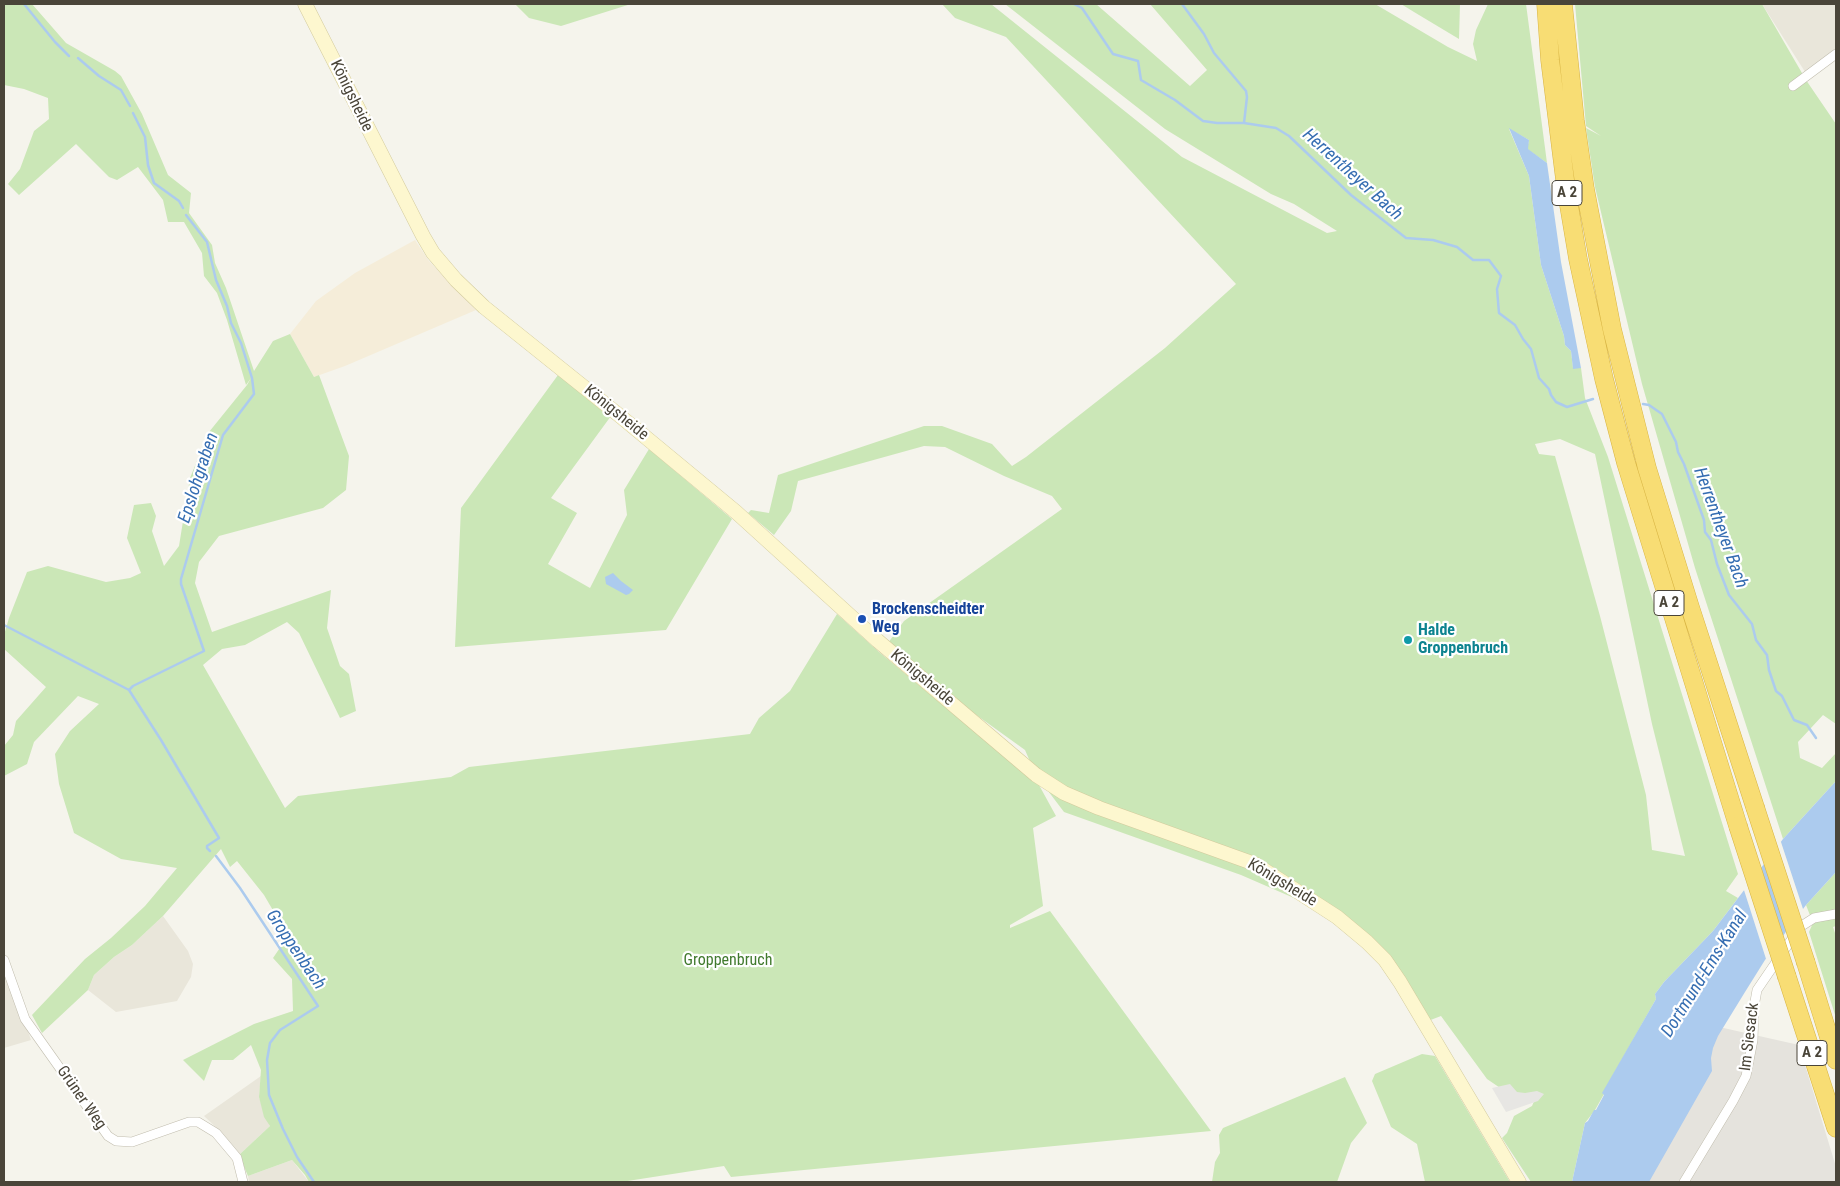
<!DOCTYPE html>
<html>
<head>
<meta charset="utf-8">
<style>
	body { margin:0 }
	#map { position:relative; width:1840px; height:1186px; overflow:hidden; background:#f5f4ec; font-family:"Roboto Condensed",sans-serif }
	canvas { display:block }
	.frame { position:absolute; inset:0; border:5px solid #4a4539; pointer-events:none }
</style>
</head>
<body>
<div id="map">
<canvas width="1840" height="1186"></canvas>
<div class="frame"></div>
</div>
<script>
const g = document.querySelector('canvas').getContext('2d');
g.lineJoin = 'round';
function paint(path, color) { g.fillStyle = color; g.fill(path, 'evenodd'); }
const poly = rows => new Path2D(rows.map(r => 'M' + r).join(''));
function strokePath(path, color, width, dash) { g.strokeStyle = color; g.lineWidth = width; g.lineCap = dash ? 'butt' : 'round'; g.setLineDash(dash || []); g.stroke(path); }
function drawText(font, color, halo, rows, align = 'center') {
  g.font = font + ' "Roboto Condensed",sans-serif'; g.lineWidth = 4.5; g.setLineDash([]); g.textBaseline = 'middle'; g.strokeStyle = halo; g.fillStyle = color; for (const [text, x, y, turn = 0] of rows) {
    g.save(); g.translate(x, y); g.rotate((+turn || 0) * Math.PI / 180); g.textAlign = isNaN(turn) ? turn : align; if (halo) g.strokeText(text, 0, 0); g.fillText(text, 0, 0); g.restore();
  }
}
paint(poly([
	[1762,4,1836,4,1836,53,1807,75],
	[163,916,188,951,193,964,191,977,177,1001,116,1012,88,990,94,975,114,957,132,945],
	[4,961,31,1040,4,1048],
	[261,1076,259,1097,270,1126,239,1155,222,1133,204,1116],
	[292,1160,309,1182,249,1182,248,1176]
]), '#e9e6da');
paint(poly([
	[415,240,429,261,476,310,345,366,314,377,290,334,316,301,355,273]
]), '#f5edd9');
paint(poly([
	[1697,1022,1799,1045,1836,1167,1836,1182,1613,1182]
]), '#e5e3dd');
paint(poly([
	[4,4,32,4,66,43,115,71,121,76,142,114,168,175,191,193,189,213,212,245,215,263,226,288,254,371,273,341,290,334,314,377,319,375,349,456,346,490,323,508,219,536,199,562,195,583,212,632,331,590,327,628,340,666,349,674,356,711,340,718,299,633,287,622,245,645,222,649,203,665,285,808,298,796,451,777,469,767,750,734,759,718,790,691,837,614,879,652,1039,785,1056,816,1033,828,1043,906,1010,925,1010,928,1050,911,1211,1131,731,1177,724,1166,621,1182,309,1182,305,1175,292,1160,248,1176,239,1155,270,1126,264,1117,259,1097,261,1070,251,1045,233,1060,212,1060,204,1081,183,1060,254,1024,293,1011,292,979,273,958,288,936,264,895,237,861,230,867,221,849,163,916,132,945,114,957,94,975,88,990,42,1033,32,1015,85,959,111,938,145,906,177,868,121,859,74,833,59,784,55,754,70,731,99,704,78,696,34,742,27,764,4,776,4,746,13,735,16,721,46,687,4,649,4,635,9,618,27,572,48,566,106,582,130,578,141,573,127,538,134,505,151,503,156,516,152,531,164,566,179,546,190,478,209,432,247,385,251,378,246,385,227,320,217,293,204,276,202,253,184,222,168,222,163,200,138,167,117,180,109,177,76,144,19,195,8,184,20,169,34,131,49,119,48,98,24,89,4,85],
	[515,4,631,4,561,26,529,18],
	[942,4,991,4,1182,157,1327,233,1337,231,1294,204,1271,194,1165,129,1005,4,1096,4,1190,86,1207,70,1150,4,1375,4,1448,47,1477,61,1473,44,1476,30,1488,4,1526,4,1547,163,1527,149,1529,140,1509,129,1529,176,1541,265,1564,336,1565,345,1571,351,1573,368,1581,368,1585,398,1608,457,1738,874,1726,891,1738,898,1713,931,1664,982,1655,994,1656,999,1603,1093,1604,1094,1595,1110,1585,1123,1572,1182,1531,1182,1502,1138,1507,1133,1514,1116,1532,1106,1538,1092,1512,1096,1487,1079,1441,1016,1428,1021,1340,918,1241,875,1064,812,1036,775,1025,750,968,709,888,643,904,621,1062,509,1052,496,1004,476,945,447,924,446,798,481,791,511,774,535,748,513,751,510,769,513,778,475,924,426,942,426,992,444,1012,466,1026,457,1165,348,1236,284,1006,37,955,18],
	[1560,439,1595,454,1652,724,1685,856,1652,850,1646,795,1600,616,1555,456,1539,454,1535,444],
	[1401,4,1460,4,1459,39,1414,12],
	[1575,4,1762,4,1806,80,1836,124,1836,724,1823,715,1798,742,1800,758,1822,768,1836,753,1836,781,1783,839,1695,568,1642,384,1595,187,1586,128,1601,136,1586,126],
	[558,375,611,416,551,498,577,513,548,564,590,588,627,515,624,490,649,449,732,519,666,630,455,647,461,508],
	[1836,872,1836,926,1833,927,1836,936,1836,1018,1809,932,1813,923,1806,905],
	[1422,1054,1435,1056,1510,1182,1425,1182,1417,1144,1391,1127,1372,1081,1375,1074],
	[1345,1077,1367,1123,1351,1143,1337,1182,1212,1182,1215,1162,1220,1153,1219,1135,1223,1128]
]), '#cbe7b7');
paint(poly([
	[1510,1084,1517,1092,1525,1093,1537,1091,1544,1094,1538,1101,1506,1112,1492,1088]
]), '#e7e6e3');
paint(poly([
	[1509,128,1529,140,1528,149,1547,163,1561,262,1581,368,1573,369,1571,351,1565,345,1564,336,1541,265,1529,176],
	[613,573,621,581,633,590,629,594,626,595,606,584,605,577],
	[1836,781,1836,872,1806,905,1765,960,1745,992,1718,1036,1713,1048,1711,1058,1712,1071,1649,1182,1572,1182,1585,1123,1588,1121,1594,1110,1596,1110,1604,1095,1602,1093,1656,999,1655,994,1664,982,1713,931,1783,839]
]), '#accbee');
paint(poly([
	[1780,839,1804,912,1788,934,1763,861],
	[1760,865,1784,939,1767,962,1743,887]
]), '#f5f4ec');
strokePath(poly([
	[24,4,55,42,69,56],
	[1074,4,1082,8,1113,54,1138,61,1141,80,1175,100,1203,121,1217,123,1244,123,1276,128,1289,136,1351,195,1406,238,1433,240,1457,247,1473,260,1489,260,1501,276,1497,289,1499,313,1515,325,1523,339,1531,349,1539,378,1549,389,1551,395,1556,402,1567,407,1593,399],
	[1182,4,1204,34,1214,53,1246,91,1247,97,1244,123],
	[78,58,99,76,121,90,130,106],
	[133,113,145,137,148,165,154,183,179,201,183,208],
	[1643,404,1649,405,1662,414,1676,442,1678,452,1684,464,1704,520,1705,532,1711,540,1717,564,1729,595,1752,624,1756,640,1767,655,1769,670,1776,691,1782,696,1794,720,1807,725,1816,738],
	[4,625,129,690,161,740,219,838,207,846,207,848,210,851],
	[129,690,133,686,204,651,181,584,181,579,223,435,254,394,252,378,241,343,231,323,227,306,216,280,207,242,186,215],
	[216,856,240,888,318,1006,280,1030,270,1043,267,1060,269,1095,283,1129,297,1157,314,1182]
]), '#accbee', 2.5);
const street = poly([
	[1793,86,1836,54],
	[4,960,25,1019,108,1136,116,1141,132,1142,189,1122,198,1122,216,1133,237,1158,243,1182],
	[1684,1182,1733,1101,1746,1076,1753,1040,1754,1007,1757,990,1800,927,1814,918,1836,914]
]);
const secondary = poly([
	[305,4,423,236,433,253,456,280,484,307,620,416,736,512,878,641,1036,775,1064,793,1099,808,1255,864,1337,917,1367,942,1385,960,1400,982,1519,1182]
]);
const highway = poly([
	[1546,4,1550,60,1566,188,1578,259,1604,379,1626,463,1738,826],
	[1563,4,1575,120,1585,189,1612,329,1647,468,1690,607,1755,807],
	[1806,963,1836,1060],
	[1787,977,1836,1128]
]);
strokePath(street, '#c1bdae', 10);
strokePath(secondary, '#d3cb9d', 15);
strokePath(highway, '#d8b443', 19);
strokePath(street, '#fff', 9);
strokePath(secondary, '#fdf7cf', 14);
strokePath(highway, '#f8dd74', 18);
const highwayBridge = poly([
	[1755,807,1806,963],
	[1738,826,1787,977]
]);
strokePath(highwayBridge, '#d8b443', 19, []);
strokePath(highwayBridge, '#f8dd74', 18);
for (const [x, y, r, color] of [
	[862,619,5,"#1a4fb4"],
	[1408,640,5,"#0f9aa8"]
]) { const dot = new Path2D(); dot.arc(x, y, r, 0, 2 * Math.PI); g.fillStyle = color; g.fill(dot); strokePath(dot, '#fff', 2); }
for (const [x, y, w] of [
	[1567,193,30],
	[1669,603,30],
	[1812,1053,30]
]) { const box = new Path2D(); box.roundRect(x - w / 2, y - 12.5, w, 25, 4); g.fillStyle = '#fff'; g.fill(box); strokePath(box, '#4a4539', 1); }
drawText('bold 15px', '#4a4539', null, [
	["A 2",1567,193],
	["A 2",1669,603],
	["A 2",1812,1053]
]);
drawText('16px', '#4a4539', '#fff', [
	["Königsheide",351,96,64],
	["Königsheide",616,413,39],
	["Königsheide",922,678,40],
	["Königsheide",1282,883,31],
	["Im Siesack",1750,1037,-83],
	["Grüner Weg",81,1098,55]
]);
drawText('bold 16px', '#164399', '#fff', [
	["Brockenscheidter",872,610],
	["Weg",872,628]
], 'left');
drawText('bold 16px', '#0d838f', '#fff', [
	["Halde",1418,631],
	["Groppenbruch",1418,649]
], 'left');
drawText('16px', '#417a2e', '#fff', [
	["Groppenbruch",728,961]
]);
drawText('italic 18px', '#366eb2', '#fff', [
	["Herrentheyer Bach",1352,175,42],
	["Epslohgraben",199,478,-72],
	["Herrentheyer Bach",1720,528,70],
	["Groppenbach",295,950,56],
	["Dortmund-Ems-Kanal",1705,974,-58]
]);
</script>
</body>
</html>
